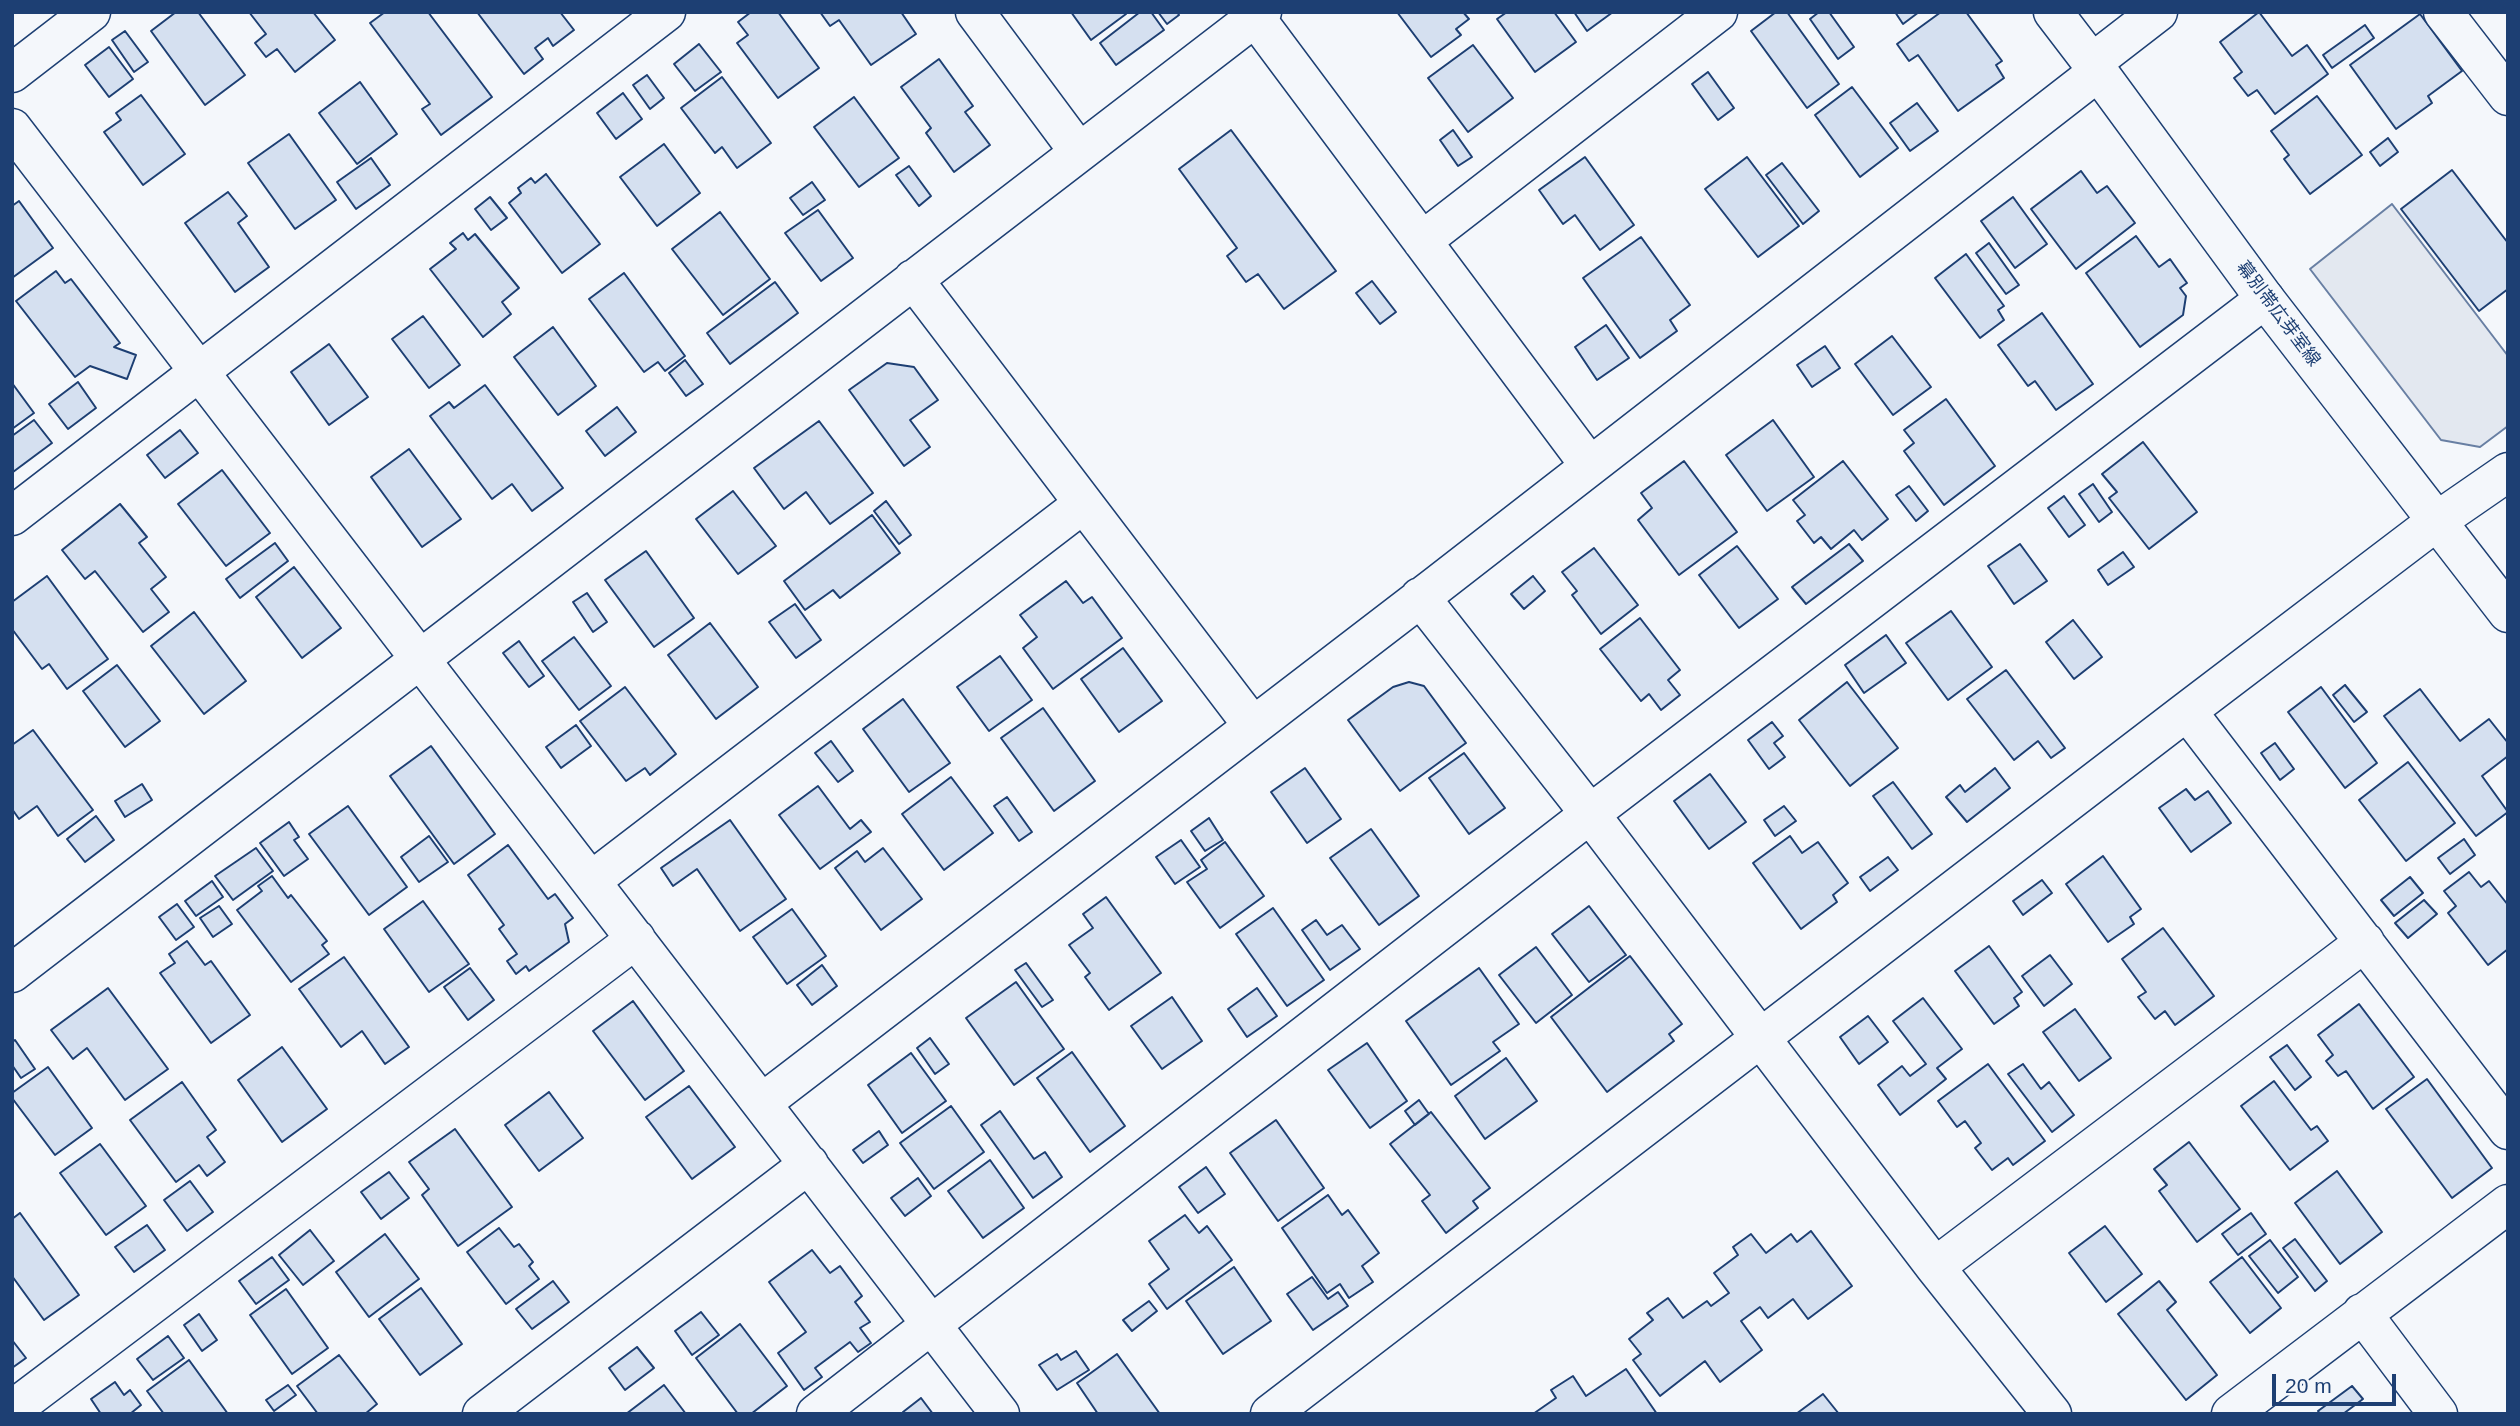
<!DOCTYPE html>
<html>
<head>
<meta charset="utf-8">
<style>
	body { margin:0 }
	#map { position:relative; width:2520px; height:1426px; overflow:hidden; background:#f4f7fb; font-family:Arial,sans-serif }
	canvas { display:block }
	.frame { position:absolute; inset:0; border:14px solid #1d3f73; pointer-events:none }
	.scale { position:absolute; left:2272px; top:1374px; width:124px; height:32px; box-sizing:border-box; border:4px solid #1d3f73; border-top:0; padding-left:9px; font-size:21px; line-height:24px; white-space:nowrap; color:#1d3f73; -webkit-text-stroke:5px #f4f7fb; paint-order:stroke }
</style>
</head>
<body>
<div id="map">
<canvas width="2520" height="1426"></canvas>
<div class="frame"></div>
<div class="scale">20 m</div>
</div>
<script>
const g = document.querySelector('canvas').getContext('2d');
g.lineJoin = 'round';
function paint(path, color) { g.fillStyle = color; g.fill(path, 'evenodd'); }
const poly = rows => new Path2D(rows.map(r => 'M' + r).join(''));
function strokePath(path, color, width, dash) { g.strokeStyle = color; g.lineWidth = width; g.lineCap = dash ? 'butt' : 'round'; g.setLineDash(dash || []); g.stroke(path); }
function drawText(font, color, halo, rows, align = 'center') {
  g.font = font + ' Arial,"Noto Sans JP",sans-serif'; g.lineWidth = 5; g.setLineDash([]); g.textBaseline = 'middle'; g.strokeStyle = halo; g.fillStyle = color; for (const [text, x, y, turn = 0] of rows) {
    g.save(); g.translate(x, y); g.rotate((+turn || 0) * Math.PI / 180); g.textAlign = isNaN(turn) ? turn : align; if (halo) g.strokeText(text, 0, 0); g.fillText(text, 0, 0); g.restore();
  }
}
const parking = poly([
	[2392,204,2508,356,2508,426,2480,447,2441,440,2310,269,2392,204]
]);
paint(parking, '#e3e8f0');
strokePath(parking, '#687fa3', 2);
const building = poly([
	[176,12,198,12,245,75,205,105,151,31,176,12],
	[249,12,313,12,335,40,295,72,277,49,266,57,255,43,266,34,249,12],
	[385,12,428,12,492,97,441,135,422,109,430,104,370,23,385,12],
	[477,12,560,12,574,30,553,46,548,38,535,48,543,59,524,74,477,12],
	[751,12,778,12,819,68,778,98,737,43,748,35,738,22,751,12],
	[820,12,901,12,916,34,871,65,839,20,830,26,820,12],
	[1071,12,1124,12,1126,14,1091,40,1071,12],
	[1140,12,1151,12,1164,30,1116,65,1100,43,1140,12],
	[1158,12,1177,12,1179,15,1167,24,1158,12],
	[1397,12,1463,12,1469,19,1456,29,1461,35,1431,57,1397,12],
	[1507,12,1554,12,1576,42,1535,72,1497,19,1507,12],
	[1574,12,1613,12,1587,31,1574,12],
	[1776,12,1787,12,1839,84,1807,108,1751,31,1776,12],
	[1819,12,1829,12,1854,47,1838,59,1810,19,1819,12],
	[1895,12,1919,12,1903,24,1895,12],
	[1941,12,1966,12,2002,61,1996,65,2004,78,1958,111,1918,55,1909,61,1897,44,1941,12],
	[2259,12,2292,56,2307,45,2328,74,2275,114,2257,90,2248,96,2234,78,2242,72,2220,42,2259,12],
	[2420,14,2462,71,2428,96,2432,103,2396,129,2350,65,2420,14],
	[2365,25,2374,38,2332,68,2323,55,2365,25],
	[125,31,148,62,134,72,112,40,125,31],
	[699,44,721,72,695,91,674,64,699,44],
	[1473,45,1513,98,1468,132,1428,78,1473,45],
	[109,47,133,79,109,97,85,65,109,47],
	[939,59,973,106,965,112,990,145,954,172,926,133,931,128,901,87,939,59],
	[1708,72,1734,108,1718,120,1692,84,1708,72],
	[647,75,664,98,650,109,633,85,647,75],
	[722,77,771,143,737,168,722,147,715,153,681,108,722,77],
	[360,82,397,134,357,164,319,113,360,82],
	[1852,87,1898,148,1860,177,1815,115,1852,87],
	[623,93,642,119,616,139,597,113,623,93],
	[141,95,185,154,143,185,104,132,121,120,116,113,141,95],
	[2317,96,2362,155,2310,194,2284,159,2289,155,2271,131,2317,96],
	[854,97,899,158,859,187,814,127,854,97],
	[1917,103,1938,131,1910,151,1890,123,1917,103],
	[1231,130,1336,271,1284,309,1258,274,1246,282,1227,256,1237,248,1179,169,1231,130],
	[1453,130,1472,157,1458,166,1440,140,1453,130],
	[289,134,336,200,295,229,248,163,289,134],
	[2388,138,2398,152,2380,166,2370,152,2388,138],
	[664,144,700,193,657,226,620,177,664,144],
	[1585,157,1634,225,1600,250,1575,215,1563,224,1539,190,1585,157],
	[1747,157,1799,226,1758,257,1705,189,1747,157],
	[371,158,390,185,356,209,337,182,371,158],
	[1782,163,1819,211,1803,224,1766,175,1782,163],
	[909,166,931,196,919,206,896,175,909,166],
	[2452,170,2508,243,2508,289,2479,311,2401,209,2452,170],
	[2081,171,2097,193,2107,186,2135,223,2076,269,2031,209,2081,171],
	[546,174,600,244,562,273,509,203,521,193,518,188,531,178,535,183,546,174],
	[812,182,825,200,803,215,790,198,812,182],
	[228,192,247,216,238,223,269,267,235,292,185,223,228,192],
	[490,197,507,218,491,230,475,209,490,197],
	[2013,197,2047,244,2015,268,1981,221,2013,197],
	[19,201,53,248,12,278,12,206,19,201],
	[818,210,853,258,821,281,785,233,818,210],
	[720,212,770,279,723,315,672,249,720,212],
	[463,233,468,240,475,234,519,288,502,302,511,314,483,337,430,269,456,249,450,243,463,233],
	[2136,236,2159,267,2170,259,2187,283,2180,288,2186,296,2183,315,2140,347,2086,273,2136,236],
	[1641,237,1690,305,1670,320,1677,331,1640,358,1583,278,1641,237],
	[1989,243,2019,285,2006,294,1976,253,1989,243],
	[1966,254,2004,306,1998,310,2004,320,1980,338,1935,278,1966,254],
	[56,271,65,283,71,279,120,343,114,347,136,355,127,379,90,366,75,377,16,301,56,271],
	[624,273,685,356,665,371,658,362,644,372,589,299,624,273],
	[1372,281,1396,312,1380,324,1356,293,1372,281],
	[775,282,798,313,730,364,707,333,775,282],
	[2042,313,2093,384,2056,410,2035,381,2028,386,1998,345,2042,313],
	[423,316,460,365,429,388,392,339,423,316],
	[1606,325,1629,358,1597,380,1575,347,1606,325],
	[553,327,596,386,558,415,514,357,553,327],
	[1892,336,1931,387,1893,415,1855,364,1892,336],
	[329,344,368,397,329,425,291,372,329,344],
	[1825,346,1840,368,1812,387,1797,365,1825,346],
	[685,360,703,384,686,396,669,373,685,360],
	[887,363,914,367,938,400,910,420,930,447,904,466,849,390,887,363],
	[78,382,96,408,68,429,49,404,78,382],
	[12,383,34,413,12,429,12,383],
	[485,385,563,488,532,511,512,484,492,499,430,416,449,402,454,408,485,385],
	[1946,399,1995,466,1944,505,1904,451,1914,443,1904,430,1946,399],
	[617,407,636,432,605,456,586,431,617,407],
	[34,420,52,443,13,472,12,436,34,420],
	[1773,420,1814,477,1767,511,1726,455,1773,420],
	[819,421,873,493,830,524,806,492,784,509,754,468,819,421],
	[180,430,198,453,165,478,147,455,180,430],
	[2143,442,2197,512,2149,549,2109,498,2117,492,2102,474,2143,442],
	[409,449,461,519,422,547,371,477,409,449],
	[1684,461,1737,532,1679,575,1638,520,1652,508,1641,493,1684,461],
	[1843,461,1888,519,1862,540,1854,530,1831,549,1821,537,1814,543,1797,521,1805,515,1793,500,1843,461],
	[222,470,270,533,226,566,178,504,222,470],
	[2093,484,2112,512,2099,522,2079,494,2093,484],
	[1909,486,1928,511,1916,521,1896,495,1909,486],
	[733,491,776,546,738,574,696,519,733,491],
	[2064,496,2085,525,2069,537,2048,508,2064,496],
	[886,501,911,535,899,544,874,511,886,501],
	[120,504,147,537,139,543,166,577,151,589,169,612,143,632,95,571,85,579,62,550,120,504],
	[872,515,900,553,840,598,833,590,805,610,784,581,872,515],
	[275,543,288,561,240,598,226,579,275,543],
	[1849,544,1863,561,1806,604,1792,587,1849,544],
	[2020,544,2047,581,2014,604,1988,566,2020,544],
	[1737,546,1778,599,1739,628,1699,575,1737,546],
	[1594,548,1638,605,1601,634,1572,595,1577,591,1562,572,1594,548],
	[646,551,694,618,654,647,605,580,646,551],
	[2123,552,2134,567,2108,585,2098,570,2123,552],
	[294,567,341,628,302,658,256,597,294,567],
	[47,576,108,659,67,689,49,664,42,669,12,629,12,602,47,576],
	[1533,576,1545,591,1524,609,1511,594,1533,576],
	[1066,581,1083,603,1092,597,1122,638,1053,689,1023,648,1037,637,1020,615,1066,581],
	[587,593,607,622,593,632,573,602,587,593],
	[795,604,821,640,796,658,769,622,795,604],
	[1951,611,1992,667,1948,700,1906,643,1951,611],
	[194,612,246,681,204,714,151,646,194,612],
	[1640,618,1680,670,1668,680,1680,695,1661,710,1649,694,1641,701,1600,649,1640,618],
	[2073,620,2102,657,2074,679,2046,642,2073,620],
	[710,623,758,687,716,719,668,655,710,623],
	[1886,635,1906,663,1864,693,1845,665,1886,635],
	[574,637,611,686,579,710,542,661,574,637],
	[519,641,544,676,529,687,503,653,519,641],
	[1123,648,1162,701,1119,732,1081,679,1123,648],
	[1000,656,1032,700,989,731,957,687,1000,656],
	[117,665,160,721,125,747,83,691,117,665],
	[2006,670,2065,748,2051,758,2038,741,2014,760,1967,699,2006,670],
	[1409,682,1424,686,1466,743,1400,791,1348,720,1393,687,1409,682],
	[1847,682,1898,748,1850,786,1799,720,1847,682],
	[2345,685,2367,712,2354,722,2333,695,2345,685],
	[625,687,676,754,650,775,645,768,626,781,580,721,625,687],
	[2321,687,2377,763,2345,788,2288,712,2321,687],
	[2420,689,2460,741,2489,719,2508,743,2508,756,2482,776,2508,812,2476,836,2384,716,2420,689],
	[903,699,950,763,909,792,863,729,903,699],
	[1043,708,1095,781,1054,811,1001,738,1043,708],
	[1772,722,1783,736,1774,743,1785,757,1769,769,1748,740,1772,722],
	[576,725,591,746,561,768,546,747,576,725],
	[33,730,93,810,58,836,37,806,19,819,12,809,12,745,33,730],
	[831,741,853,771,838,782,815,753,831,741],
	[2275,743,2294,769,2280,780,2261,753,2275,743],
	[431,746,495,834,454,864,390,776,431,746],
	[1464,753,1505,808,1469,834,1429,778,1464,753],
	[2408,762,2455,823,2406,861,2359,800,2408,762],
	[1305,768,1341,819,1307,843,1271,792,1305,768],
	[1995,768,2010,788,1967,822,1946,797,1960,785,1965,792,1995,768],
	[1710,774,1746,822,1709,849,1674,801,1710,774],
	[951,777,993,833,944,870,902,814,951,777],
	[1893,782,1932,834,1912,849,1873,796,1893,782],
	[142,784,152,800,125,817,115,801,142,784],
	[818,786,850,829,861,820,871,832,820,869,779,815,818,786],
	[2186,789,2195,800,2208,791,2231,823,2191,852,2159,808,2186,789],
	[1007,797,1032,832,1019,841,994,806,1007,797],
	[348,806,407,887,369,915,309,834,348,806],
	[1784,806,1796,821,1775,836,1764,820,1784,806],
	[96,816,114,840,85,862,67,839,96,816],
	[1209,818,1223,840,1205,851,1191,831,1209,818],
	[730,820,786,899,740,931,697,869,673,886,661,868,730,820],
	[289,822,299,837,294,840,308,859,284,876,260,843,289,822],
	[1371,829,1419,896,1379,925,1330,858,1371,829],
	[429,836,448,862,419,882,401,857,429,836],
	[1790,836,1802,853,1818,842,1848,883,1833,895,1837,902,1801,929,1753,863,1790,836],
	[2464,839,2475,855,2450,874,2438,858,2464,839],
	[1181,840,1200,867,1175,884,1156,857,1181,840],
	[1225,842,1264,896,1220,928,1187,882,1207,869,1201,860,1225,842],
	[508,845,548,899,555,894,573,918,565,924,569,942,529,971,526,966,516,974,507,961,517,954,499,929,504,925,468,875,508,845],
	[256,848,273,871,233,900,215,876,256,848],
	[883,848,922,899,881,930,835,868,857,851,865,862,883,848],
	[2103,856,2141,909,2130,917,2134,924,2108,942,2066,884,2103,856],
	[1888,857,1898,870,1870,891,1860,877,1888,857],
	[2469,872,2481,887,2489,881,2508,905,2508,949,2488,965,2448,913,2456,906,2444,891,2469,872],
	[272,876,288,898,291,895,327,941,322,945,329,954,291,982,237,910,262,891,258,886,272,876],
	[2410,877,2423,893,2394,916,2381,900,2410,877],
	[2042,880,2052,893,2023,915,2013,901,2042,880],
	[212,881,223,897,196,916,185,901,212,881],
	[1106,897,1161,973,1109,1010,1085,977,1090,973,1069,945,1093,928,1083,914,1106,897],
	[2424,900,2437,914,2408,938,2395,923,2424,900],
	[423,901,469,964,429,992,384,929,423,901],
	[177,904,194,927,176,940,159,917,177,904],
	[219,906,232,924,213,937,200,918,219,906],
	[1589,906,1626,955,1589,982,1552,934,1589,906],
	[1273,908,1324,980,1287,1006,1236,934,1273,908],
	[792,909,826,956,787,984,753,937,792,909],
	[1316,920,1327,935,1342,925,1360,949,1330,970,1302,930,1316,920],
	[2163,928,2214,996,2175,1025,2165,1011,2155,1019,2138,997,2146,992,2122,959,2163,928],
	[187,941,205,965,211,961,250,1015,211,1043,160,973,175,963,169,954,187,941],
	[1989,946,2022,992,2014,998,2019,1006,1994,1024,1955,971,1989,946],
	[1536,947,1572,995,1536,1023,1499,975,1536,947],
	[2050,955,2072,984,2044,1006,2022,976,2050,955],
	[1630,956,1682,1024,1669,1034,1674,1041,1607,1092,1551,1017,1630,956],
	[344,957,409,1047,385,1064,362,1031,341,1047,299,989,344,957],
	[1026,963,1053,1000,1042,1007,1015,970,1026,963],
	[822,965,837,986,812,1005,797,985,822,965],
	[470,968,494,1000,468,1020,444,987,470,968],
	[1479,968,1519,1024,1493,1042,1500,1051,1451,1085,1406,1021,1479,968],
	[1016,982,1064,1049,1014,1085,966,1018,1016,982],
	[108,988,168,1069,125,1100,87,1048,73,1059,51,1030,108,988],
	[1257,988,1277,1016,1247,1037,1228,1009,1257,988],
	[1172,997,1202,1041,1162,1069,1131,1026,1172,997],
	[1923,998,1962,1049,1937,1068,1946,1079,1900,1115,1878,1085,1902,1066,1910,1076,1926,1064,1893,1021,1923,998],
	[633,1001,684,1071,645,1100,593,1031,633,1001],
	[2359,1004,2414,1077,2373,1109,2346,1071,2338,1076,2326,1061,2333,1055,2318,1035,2359,1004],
	[2075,1009,2111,1058,2079,1081,2043,1032,2075,1009],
	[1868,1016,1888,1042,1859,1064,1840,1037,1868,1016],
	[930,1038,949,1064,935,1074,917,1048,930,1038],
	[15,1040,35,1069,21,1078,12,1065,12,1042,15,1040],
	[1367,1043,1407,1101,1370,1128,1328,1070,1367,1043],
	[2287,1045,2311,1077,2295,1090,2270,1057,2287,1045],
	[282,1047,327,1109,282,1142,238,1080,282,1047],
	[1072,1052,1125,1126,1090,1152,1037,1078,1072,1052],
	[911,1053,946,1101,902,1133,868,1085,911,1053],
	[1506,1058,1537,1101,1485,1139,1455,1096,1506,1058],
	[1988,1064,2045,1141,2013,1165,2008,1158,1992,1170,1975,1148,1981,1143,1965,1121,1957,1127,1938,1101,1988,1064],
	[2023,1064,2041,1089,2049,1082,2074,1115,2052,1132,2008,1074,2023,1064],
	[48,1067,92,1128,55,1155,12,1098,12,1093,48,1067],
	[2427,1079,2492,1168,2452,1198,2386,1109,2427,1079],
	[2274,1081,2311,1130,2317,1126,2328,1141,2290,1170,2241,1106,2274,1081],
	[182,1082,216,1130,207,1137,225,1162,207,1176,199,1165,176,1182,130,1120,182,1082],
	[689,1086,735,1147,692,1179,646,1117,689,1086],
	[549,1092,583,1138,539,1171,505,1125,549,1092],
	[1419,1100,1429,1114,1415,1125,1405,1111,1419,1100],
	[951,1106,984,1152,934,1189,900,1143,951,1106],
	[1000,1111,1034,1159,1045,1152,1062,1177,1033,1198,981,1125,1000,1111],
	[1431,1112,1490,1188,1473,1201,1478,1208,1446,1233,1422,1201,1430,1195,1390,1144,1431,1112],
	[1276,1120,1324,1188,1278,1221,1230,1153,1276,1120],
	[455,1129,512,1207,458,1246,422,1195,429,1189,409,1162,455,1129],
	[879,1131,888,1145,863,1163,853,1150,879,1131],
	[2189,1142,2240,1209,2197,1242,2159,1191,2167,1185,2154,1169,2189,1142],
	[100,1144,146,1206,106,1235,60,1173,100,1144],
	[990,1160,1024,1208,983,1238,948,1191,990,1160],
	[1206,1167,1225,1194,1198,1213,1179,1187,1206,1167],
	[2337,1171,2382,1232,2340,1264,2295,1203,2337,1171],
	[389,1172,409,1198,381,1219,361,1192,389,1172],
	[918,1178,931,1196,905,1216,891,1198,918,1178],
	[190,1181,213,1212,187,1231,164,1200,190,1181],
	[1328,1195,1342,1215,1348,1210,1379,1253,1362,1266,1373,1282,1349,1298,1340,1284,1327,1293,1282,1228,1328,1195],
	[20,1213,79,1295,44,1320,12,1276,12,1219,20,1213],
	[2251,1213,2266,1234,2238,1255,2222,1234,2251,1213],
	[1185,1215,1199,1233,1207,1226,1232,1260,1167,1309,1149,1284,1169,1269,1149,1241,1185,1215],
	[147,1225,165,1250,134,1272,115,1247,147,1225],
	[2105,1226,2142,1274,2106,1302,2069,1253,2105,1226],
	[499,1228,514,1247,519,1244,533,1262,529,1266,539,1279,506,1304,467,1252,499,1228],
	[310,1230,334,1261,303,1285,279,1255,310,1230],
	[1811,1231,1852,1286,1808,1319,1793,1299,1768,1318,1760,1307,1741,1321,1762,1350,1720,1382,1705,1361,1660,1396,1633,1360,1641,1354,1629,1339,1653,1320,1647,1313,1668,1298,1683,1318,1707,1301,1711,1306,1729,1293,1714,1273,1738,1255,1733,1247,1751,1234,1766,1253,1791,1234,1797,1242,1811,1231],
	[385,1234,419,1279,369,1317,336,1272,385,1234],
	[2295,1239,2327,1281,2315,1291,2283,1248,2295,1239],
	[2270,1240,2298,1277,2278,1293,2249,1256,2270,1240],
	[812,1250,830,1273,840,1266,862,1296,855,1302,870,1322,860,1328,871,1343,858,1352,850,1342,815,1368,822,1377,804,1390,778,1353,806,1332,769,1282,812,1250],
	[272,1257,289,1280,256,1304,239,1281,272,1257],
	[2242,1257,2281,1308,2250,1333,2210,1282,2242,1257],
	[1234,1267,1271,1321,1223,1354,1186,1301,1234,1267],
	[1312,1277,1328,1299,1338,1292,1348,1306,1313,1330,1287,1294,1312,1277],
	[553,1281,569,1302,532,1329,516,1309,553,1281],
	[2159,1281,2176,1302,2167,1310,2217,1375,2186,1400,2118,1314,2159,1281],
	[421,1288,462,1344,420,1375,379,1319,421,1288],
	[286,1289,328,1348,292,1374,250,1315,286,1289],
	[1149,1301,1157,1311,1132,1331,1123,1320,1149,1301],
	[701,1312,719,1335,692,1355,675,1331,701,1312],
	[199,1314,217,1340,202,1351,184,1325,199,1314],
	[740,1324,787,1386,751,1414,738,1414,696,1358,740,1324],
	[168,1336,184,1358,153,1380,137,1359,168,1336],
	[12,1340,26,1358,12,1368,12,1340],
	[637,1347,654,1368,625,1390,609,1368,637,1347],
	[1076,1351,1089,1370,1057,1390,1039,1365,1057,1354,1061,1360,1076,1351],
	[1117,1354,1160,1414,1098,1414,1077,1383,1117,1354],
	[339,1355,377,1404,365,1414,318,1414,297,1386,339,1355],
	[189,1360,228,1414,164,1414,147,1391,189,1360],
	[1626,1369,1657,1414,1533,1414,1556,1398,1551,1390,1573,1376,1586,1396,1626,1369],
	[115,1382,124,1395,130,1390,141,1405,130,1414,101,1414,91,1399,115,1382],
	[288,1385,296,1395,274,1411,266,1400,288,1385],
	[664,1385,686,1414,626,1414,664,1385],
	[2352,1386,2363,1399,2343,1414,2320,1414,2318,1411,2352,1386],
	[1823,1394,1839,1414,1796,1414,1823,1394],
	[921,1398,933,1414,904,1414,903,1412,921,1398]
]);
paint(building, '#d5e0f0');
strokePath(building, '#1d3f73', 2);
const minor = poly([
	[975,12,1079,152],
	[2443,12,2508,96],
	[1255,17,1590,466],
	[2092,63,2158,12],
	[12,73,91,12],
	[12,128,1000,1414],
	[1422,241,1718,12],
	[913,279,1253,726],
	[12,516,666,12],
	[1420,597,1590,814,1935,1267,2052,1414],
	[2187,711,2508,1130],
	[591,881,1083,504],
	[12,973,1262,12],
	[762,1103,1436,586,2099,71],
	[1935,1267,2365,942],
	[2362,1313,2438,1414],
	[12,1410,636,939],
	[482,1414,809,1164],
	[816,1414,1590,814,2265,299],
	[1270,1414,2187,711,2437,521,2508,472],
	[2231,1414,2508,1204]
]);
const major = poly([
	[2053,12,2092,63,2265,299,2508,613]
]);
strokePath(minor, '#1d3f73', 41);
strokePath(major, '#1d3f73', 41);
strokePath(minor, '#f4f7fb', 38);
strokePath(major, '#f4f7fb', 38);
drawText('18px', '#1d3f73', '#f4f7fb', [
	["幕別帯広芽室線",2278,314,53]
]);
</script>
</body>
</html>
